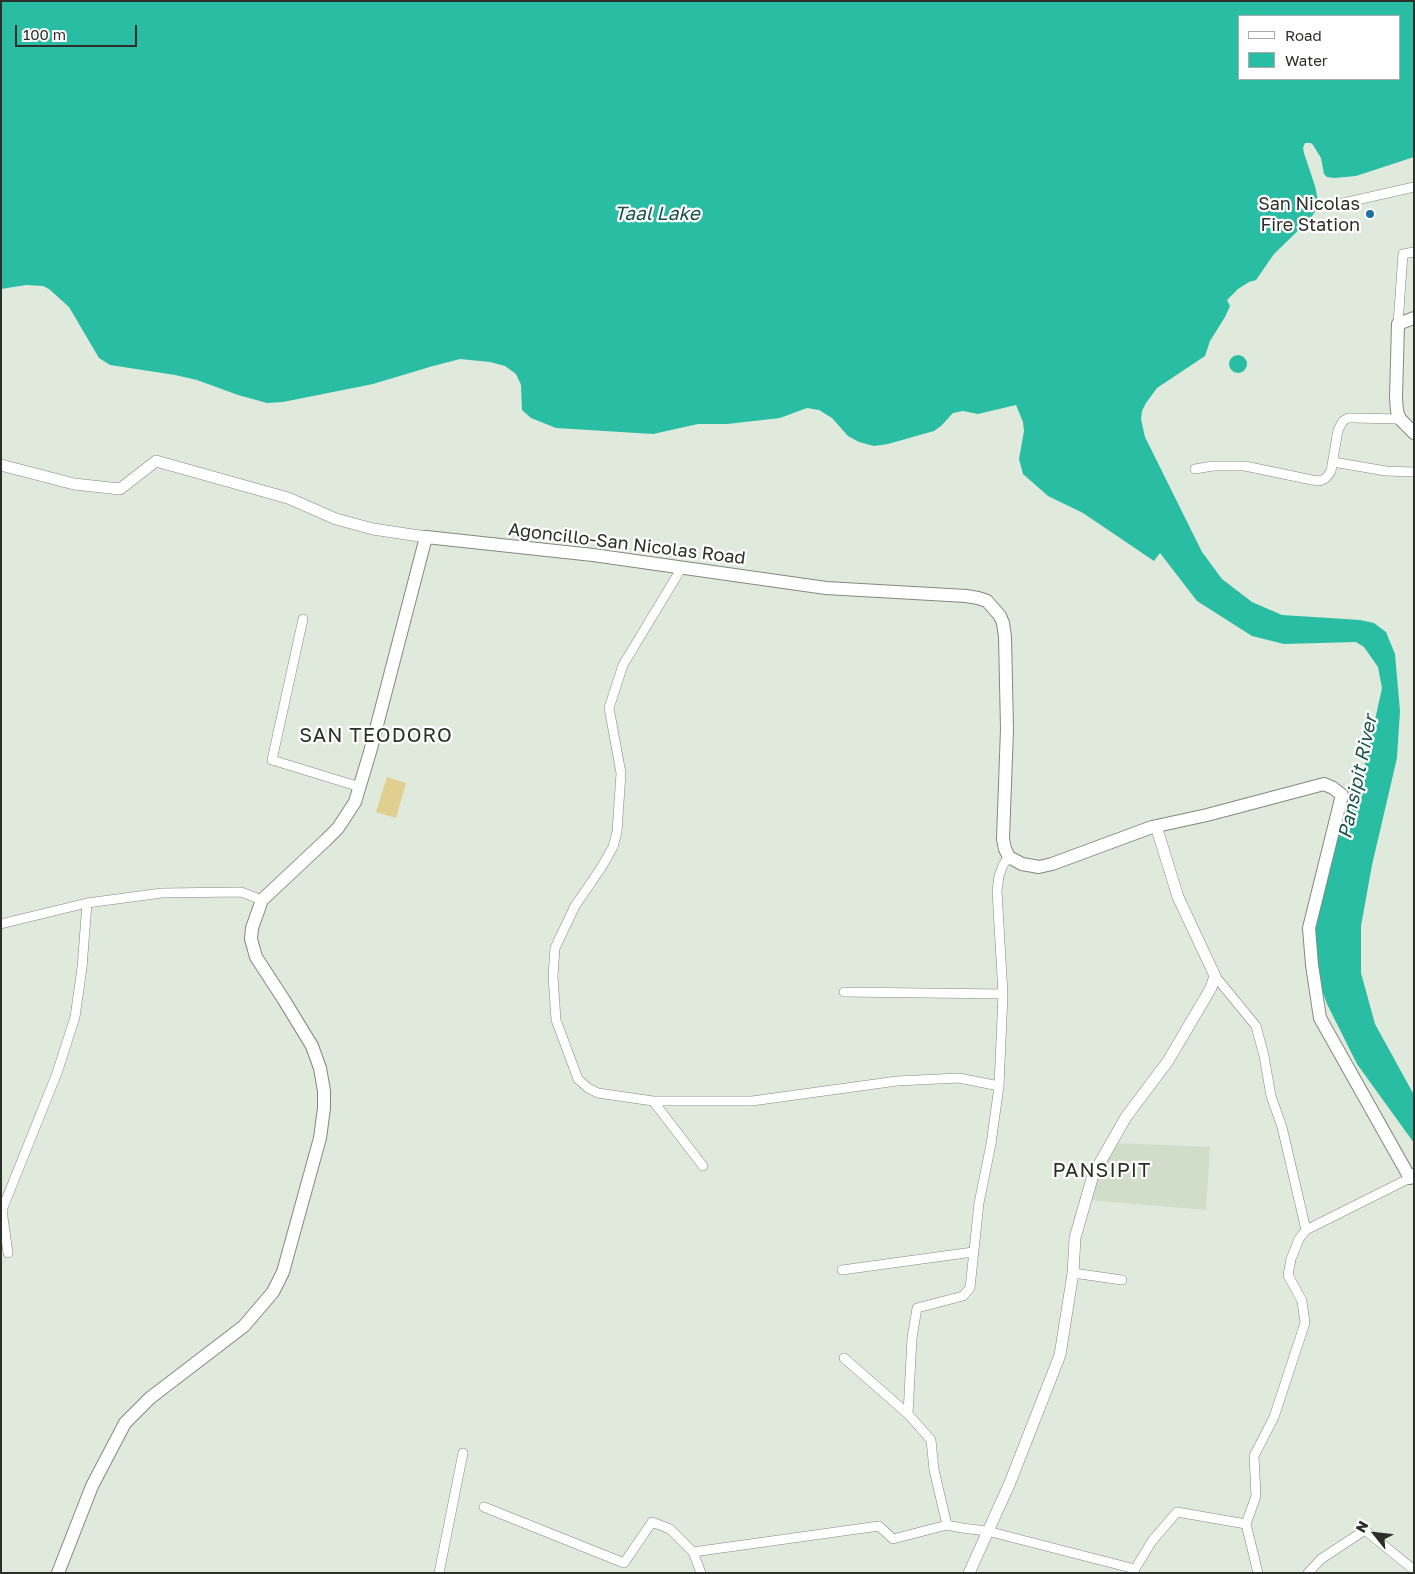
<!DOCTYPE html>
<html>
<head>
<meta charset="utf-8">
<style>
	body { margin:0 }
	#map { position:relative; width:1415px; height:1574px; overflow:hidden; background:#e0eadc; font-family:"Golos Text",sans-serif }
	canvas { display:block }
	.frame { position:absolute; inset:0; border:2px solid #2c2f2a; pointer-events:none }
	.legend { position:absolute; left:1238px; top:15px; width:162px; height:65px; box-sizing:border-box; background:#fff; border:1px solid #abacaa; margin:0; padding:6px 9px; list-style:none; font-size:15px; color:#2c2f2a }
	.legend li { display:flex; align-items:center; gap:10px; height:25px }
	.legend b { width:25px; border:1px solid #abacaa }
	.north { position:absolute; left:1350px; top:1509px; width:50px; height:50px; -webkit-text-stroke:4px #fff; paint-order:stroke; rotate:299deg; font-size:14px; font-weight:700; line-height:20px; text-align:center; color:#2c2f2a }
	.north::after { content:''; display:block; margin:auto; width:18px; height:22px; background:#2c2f2a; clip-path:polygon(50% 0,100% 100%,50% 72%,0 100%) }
	.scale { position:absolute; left:15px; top:25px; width:122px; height:22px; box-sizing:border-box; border:2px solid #2c2f2a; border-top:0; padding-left:6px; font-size:15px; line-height:18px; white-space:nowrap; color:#2c2f2a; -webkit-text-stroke:4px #fff; paint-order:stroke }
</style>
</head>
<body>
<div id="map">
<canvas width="1415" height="1574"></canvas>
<div class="frame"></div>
<ul class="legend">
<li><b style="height:6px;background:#fff"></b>Road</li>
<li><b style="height:14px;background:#29bda3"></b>Water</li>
</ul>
<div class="north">N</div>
<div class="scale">100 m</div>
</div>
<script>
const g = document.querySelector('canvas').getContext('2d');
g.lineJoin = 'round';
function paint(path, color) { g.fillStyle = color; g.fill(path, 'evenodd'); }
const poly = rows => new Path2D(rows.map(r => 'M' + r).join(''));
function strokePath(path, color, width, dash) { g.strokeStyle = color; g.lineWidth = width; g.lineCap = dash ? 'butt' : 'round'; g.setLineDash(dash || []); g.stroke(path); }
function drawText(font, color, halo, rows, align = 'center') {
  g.font = font + ' "Golos Text",sans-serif'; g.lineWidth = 4.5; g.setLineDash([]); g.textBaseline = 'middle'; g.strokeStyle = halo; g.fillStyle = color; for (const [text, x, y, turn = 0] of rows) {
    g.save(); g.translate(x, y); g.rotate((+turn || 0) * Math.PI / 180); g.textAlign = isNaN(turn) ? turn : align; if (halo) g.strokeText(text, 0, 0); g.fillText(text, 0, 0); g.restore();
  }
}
paint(poly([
	[1113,1143,1210,1147,1206,1210,1088,1200,1098,1175]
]), '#cfddc9');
paint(poly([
	[387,777,406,783,396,818,376,812]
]), '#e1cf90');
paint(poly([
	[1,1,1414,1,1414,157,1356,176,1334,178,1327,177,1324,174,1321,158,1313,145,1311,143,1305,143,1303,148,1304,153,1315,186,1319,205,1311,218,1274,254,1256,280,1249,282,1238,289,1227,300,1230,306,1225,317,1210,341,1205,356,1157,388,1146,403,1142,411,1141,419,1145,437,1202,552,1222,579,1252,602,1282,615,1360,620,1374,623,1386,632,1395,654,1400,711,1397,758,1372,865,1361,926,1361,973,1375,1024,1414,1095,1414,1143,1357,1064,1327,1004,1310,957,1333,840,1342,830,1366,761,1382,688,1378,667,1364,647,1356,642,1284,644,1252,636,1197,601,1160,553,1154,561,1083,513,1048,496,1023,474,1019,459,1024,431,1023,422,1016,405,978,414,963,411,953,413,941,426,934,431,888,444,874,446,859,442,848,436,832,418,819,410,807,408,780,418,727,424,698,424,653,434,556,428,531,418,522,410,521,385,516,374,505,366,490,362,460,359,433,366,373,384,283,402,267,403,238,395,197,380,175,375,110,365,99,358,69,307,49,289,43,286,26,285,1,289],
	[1239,16,1399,16,1399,79,1239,79],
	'1229 364a9 9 0 1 1 18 0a9 9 0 1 1-18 0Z'
]), '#29bda3');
const minor = poly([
	[1339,204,1414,187],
	[1398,324,1403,254,1414,252],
	[1333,462,1386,471,1414,472],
	[1195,469,1213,466,1245,466,1312,480,1320,481,1326,478,1331,471,1338,430,1343,421,1348,418,1354,418,1400,419],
	[681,569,623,665,609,708,621,773,617,832,613,847,601,868,575,906,555,948,553,976,556,1020,578,1079,588,1088,598,1093,653,1101,752,1101,897,1081,959,1078,999,1086],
	[303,619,272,760,360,787],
	[1009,857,1003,865,999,876,997,891,1003,994,999,1086,991,1144,979,1203,970,1288,963,1296,917,1308,912,1338,908,1414,931,1440,934,1470,947,1525,962,1528,987,1531,1135,1569,1152,1541,1177,1512,1246,1524,1256,1496,1254,1456,1274,1417,1305,1323,1302,1301,1288,1275,1291,1259,1299,1239,1306,1230,1282,1127,1271,1096,1264,1056,1256,1026,1215,976],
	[1,924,87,903,162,893,241,892,262,900],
	[844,992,1003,994],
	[653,1101,703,1166],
	[1306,1230,1410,1178],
	[8,1253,2,1210,57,1073,75,1017,82,968,87,903],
	[842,1270,973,1252],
	[1073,1273,1122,1280],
	[844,1358,908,1414],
	[484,1507,624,1563,652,1522,670,1529,693,1552,879,1526,893,1539,947,1525],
	[1246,1524,1258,1573],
	[693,1552,701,1573],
	[439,1573,463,1453],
	[1308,1573,1321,1559,1365,1530,1414,1570]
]);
const tertiary = poly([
	[1,465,74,484,120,489,156,461,288,498,336,519,373,529,426,537],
	[969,1573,1009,1485,1060,1355,1073,1273,1075,1238,1093,1175,1126,1117,1168,1061,1211,988,1215,976,1178,897,1156,826]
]);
const secondary = poly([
	[1414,318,1398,324,1396,398,1397,411,1400,419,1414,433],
	[58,1573,92,1486,125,1423,150,1398,244,1326,273,1292,283,1272,320,1138,324,1108,324,1091,320,1068,312,1046,284,1000,256,957,251,939,252,928,262,900,326,840,338,828,355,802,370,752,426,537,593,555,826,588,966,596,978,598,987,601,1000,616,1003,623,1005,637,1007,729,1003,839,1005,849,1009,857,1022,864,1039,867,1052,864,1152,827,1207,815,1324,784,1333,788,1342,795,1309,928,1312,965,1320,1018,1410,1178,1414,1175]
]);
strokePath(minor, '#818a7d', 10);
strokePath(tertiary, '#818a7d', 12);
strokePath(secondary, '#818a7d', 14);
strokePath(minor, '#fff', 9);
strokePath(tertiary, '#fff', 11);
strokePath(secondary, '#fff', 12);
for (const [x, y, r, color] of [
	[1370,214,5,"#1d71a2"]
]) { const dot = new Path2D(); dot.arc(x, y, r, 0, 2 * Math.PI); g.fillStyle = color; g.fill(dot); strokePath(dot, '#fff', 2); }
drawText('18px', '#2c2f2a', '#fff', [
	["San Nicolas",1360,204],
	["Fire Station",1360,225]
], 'right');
drawText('18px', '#2c2f2a', '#fff', [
	["Agoncillo-San Nicolas Road",627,544,7]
]);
drawText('italic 19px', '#1a5347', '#fff', [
	["Taal Lake",657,214],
	["Pansipit River",1358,777,-78]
]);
g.letterSpacing = '1px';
drawText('20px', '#2c2f2a', '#fff', [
	["SAN TEODORO",376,736],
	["PANSIPIT",1102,1171]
]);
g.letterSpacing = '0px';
</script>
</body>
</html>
